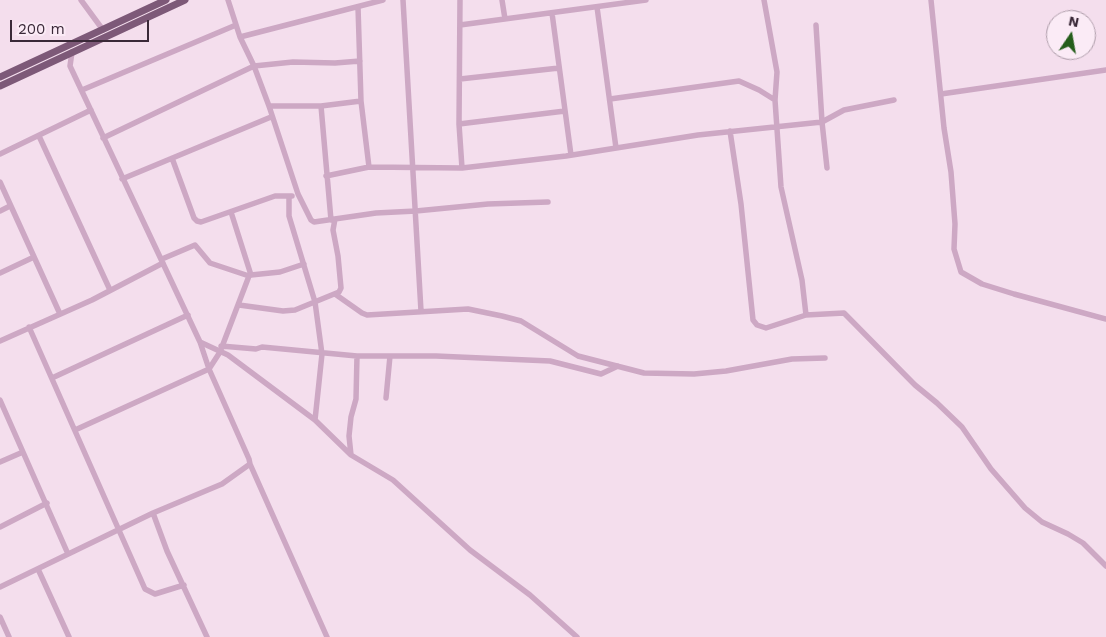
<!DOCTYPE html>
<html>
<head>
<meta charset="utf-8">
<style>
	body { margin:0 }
	#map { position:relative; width:1106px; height:637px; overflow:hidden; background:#f4deed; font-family:"Work Sans",sans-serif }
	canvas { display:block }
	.north { position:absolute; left:1046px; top:10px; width:50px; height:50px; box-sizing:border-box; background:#fbebf6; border:1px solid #ae9daa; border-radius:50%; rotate:12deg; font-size:14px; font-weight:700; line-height:20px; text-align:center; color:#3a2938 }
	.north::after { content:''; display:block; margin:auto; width:18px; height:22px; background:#255e1b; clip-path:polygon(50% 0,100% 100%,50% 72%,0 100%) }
	.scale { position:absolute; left:10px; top:20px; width:139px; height:22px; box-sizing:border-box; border:2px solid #3a2938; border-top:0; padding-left:6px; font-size:15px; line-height:18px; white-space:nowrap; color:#3a2938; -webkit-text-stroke:4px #fbebf6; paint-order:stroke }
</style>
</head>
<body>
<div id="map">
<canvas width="1106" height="637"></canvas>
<div class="north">N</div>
<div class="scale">200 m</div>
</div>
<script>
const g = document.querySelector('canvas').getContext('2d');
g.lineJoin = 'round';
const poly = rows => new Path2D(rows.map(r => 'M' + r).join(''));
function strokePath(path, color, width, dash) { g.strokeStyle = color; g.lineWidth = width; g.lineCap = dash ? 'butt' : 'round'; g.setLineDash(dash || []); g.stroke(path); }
strokePath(poly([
	[81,0,103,30],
	[228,0,240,37,254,66,269,106,298,194,311,220,314,222,376,213,416,211,488,204,548,202],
	[403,0,421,311],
	[460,0,459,124,462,168],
	[502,0,505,19],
	[764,0,777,72,775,100,781,187,802,280,806,315],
	[931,0,944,128,951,172,955,224,954,249,961,272,982,284,1014,294,1106,319],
	[358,7,361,101,369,167],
	[597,7,616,148],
	[552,13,571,155],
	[460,25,646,0],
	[816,25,822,122,827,168],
	[240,37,383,0],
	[72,52,70,66,200,342,228,355,315,420,351,455,393,480,470,550,530,595,577,637],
	[460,79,559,68],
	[82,90,236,25],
	[941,94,1106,70],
	[610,99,739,81,759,90,775,100],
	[269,106,321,106,361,101],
	[321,106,331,220],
	[459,124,565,111],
	[730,131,741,204,753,320,757,325,766,328,806,315,844,313,915,385,937,403,962,427,991,469,1025,508,1042,522,1068,534,1083,543,1106,566],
	[39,136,110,290],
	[103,138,254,66,293,62,335,63,360,61],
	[0,154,91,110],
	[172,158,194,218,197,221,201,222,275,196,292,196],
	[326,176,369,167,462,168,566,156,698,135,822,122,844,110,894,100],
	[122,179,271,117],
	[0,182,60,314],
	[289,197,289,216,315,302,322,354,315,420],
	[0,211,10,206],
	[231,212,251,275],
	[162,259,195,245,210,263,249,276,251,275,280,272,304,264],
	[0,273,34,257],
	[335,294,362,313,367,315,468,309,502,316,521,321,578,356,644,373,694,374,726,371,792,359,825,358],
	[239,305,283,311,295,310,339,292,341,288,338,256,333,230,335,219],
	[29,327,145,589,155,594,184,585],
	[0,341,92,300,163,263],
	[200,342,209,369,249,459,250,464,222,484,153,513,167,551,207,637],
	[221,346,256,349,262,347,357,356,436,356,550,361,601,374,618,366],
	[52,378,188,315],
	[386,398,390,356],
	[0,400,68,554],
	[75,430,209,369,220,352,249,276],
	[351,455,349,436,351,417,356,399,357,356],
	[0,462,23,452],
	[250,464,327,637],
	[0,527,47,503],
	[38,569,69,637],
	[0,587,153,513],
	[0,617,9,637]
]), '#cda8c4', 5.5);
strokePath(poly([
	[0,77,166,0],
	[0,86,185,0]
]), '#7d5978', 7);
</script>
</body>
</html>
